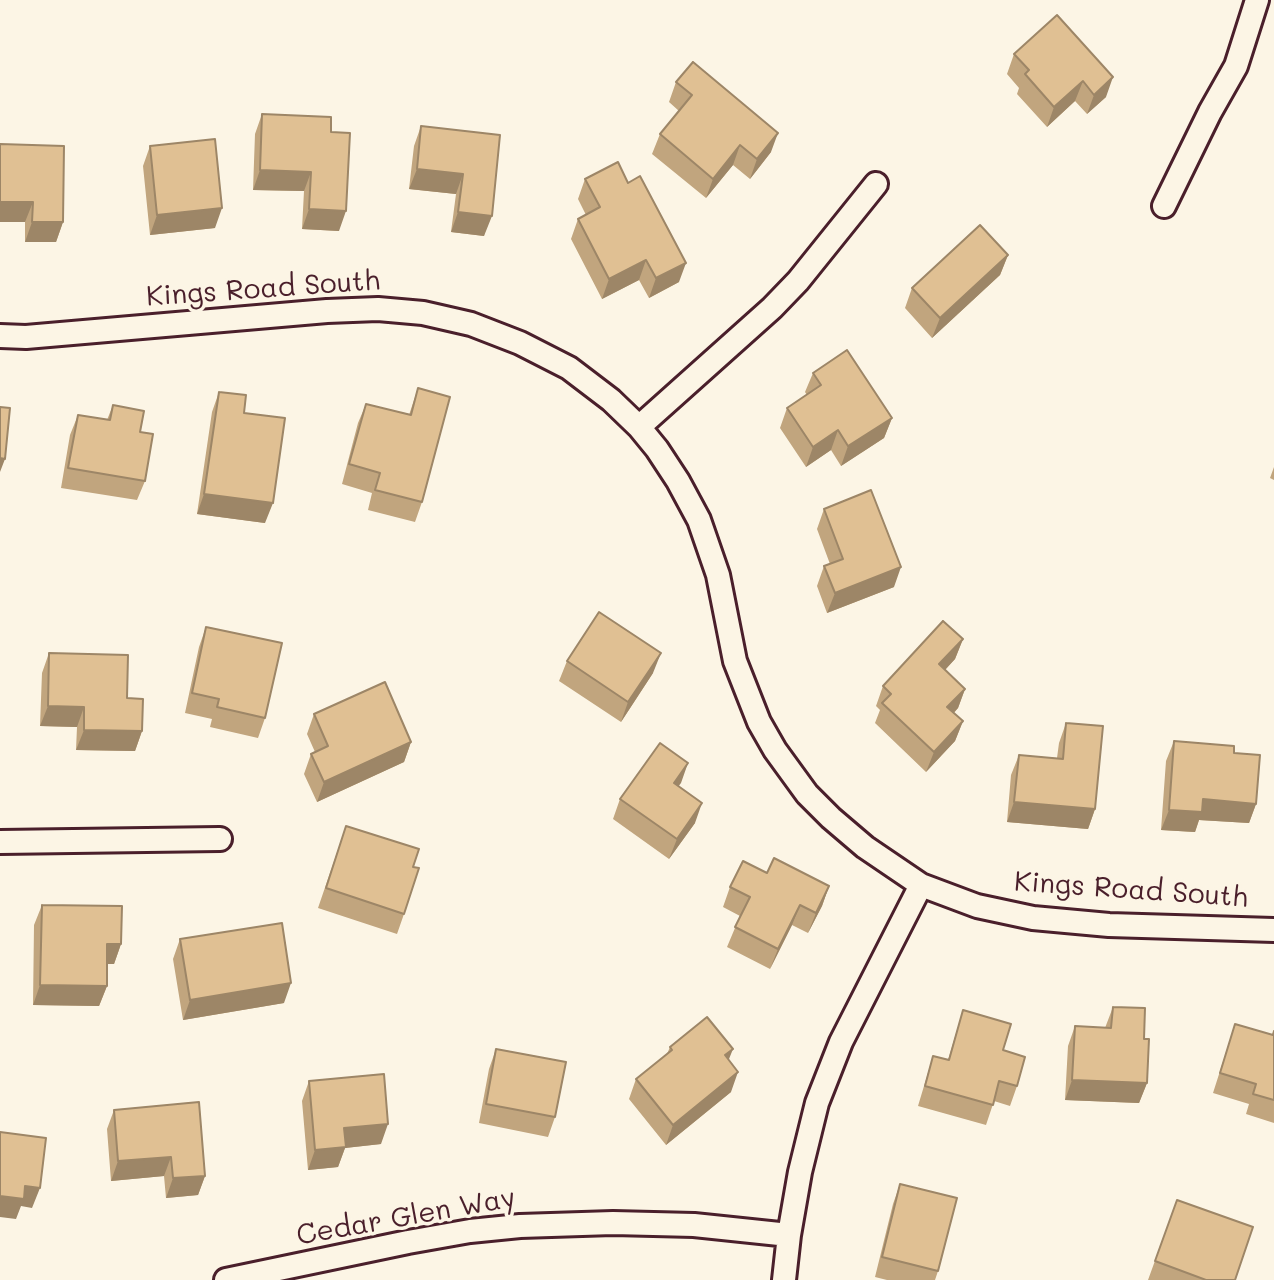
<!DOCTYPE html>
<html>
<head>
<meta charset="utf-8">
<style>
	body { margin:0 }
	canvas { display:block; background:#fcf5e5 }
</style>
</head>
<body>
<canvas width="1274" height="1280"></canvas>
<script>
const g = document.querySelector('canvas').getContext('2d');
g.lineJoin = 'round';
const poly = rows => new Path2D(rows.map(r => 'M' + r).join(''));
function strokePath(path, color, width, dash) { g.strokeStyle = color; g.lineWidth = width; g.lineCap = dash ? 'butt' : 'round'; g.setLineDash(dash || []); g.stroke(path); }
function paint(path, color) { g.fillStyle = color; g.fill(path, 'evenodd'); }
function drawText(font, color, halo, rows, align = 'center') {
  g.font = font + ' Mali,sans-serif'; g.lineWidth = 7; g.setLineDash([]); g.textBaseline = 'middle'; g.strokeStyle = halo; g.fillStyle = color; for (const [text, x, y, turn = 0] of rows) {
    g.save(); g.translate(x, y); g.rotate((+turn || 0) * Math.PI / 180); g.textAlign = isNaN(turn) ? turn : align; if (halo) g.strokeText(text, 0, 0); g.fillText(text, 0, 0); g.restore();
  }
}
const street = poly([
	[1164,206,1210,112,1236,66,1257,0],
	[0,336,26,337,327,311,378,309,423,313,471,324,520,343,569,368,611,400,639,427,657,449,678,481,699,520,718,575,735,661,759,722,775,750,807,794,831,818,865,847,921,885,977,906,1033,918,1109,925,1274,930],
	[639,427,772,308,798,281,876,184],
	[0,842,220,839],
	[226,1280,408,1242,470,1231,520,1226,613,1223,694,1225,789,1235],
	[784,1280,789,1235,800,1172,817,1103,841,1042,921,885]
]);
strokePath(street, '#4a1f2b', 28);
strokePath(street, '#fcf5e5', 22);
paint(poly([
	[1057,15,1106,97,1087,114,1075,101,1047,127,1017,94,1019,88,1007,74,1014,54],
	[676,82,771,152,750,179,733,165,706,198,652,154,660,134,679,111,669,102],
	[262,114,331,132,339,231,302,229,304,191,253,190,255,134],
	[421,126,500,135,484,236,451,232,456,194,409,189,414,146],
	[0,144,63,222,56,242,25,242,25,222],
	[150,146,215,228,150,235,143,166],
	[585,179,679,282,649,298,639,280,602,299,571,239,578,219,586,215,578,199],
	[1008,255,1000,275,932,338,905,308,912,288],
	[813,373,892,418,884,438,841,466,831,450,806,467,780,428,787,408,807,395,805,392],
	[418,388,422,502,415,522,368,510,372,493,342,484,358,423,366,404,409,415],
	[219,392,244,413,265,523,197,514,212,412],
	[113,405,140,432,145,481,137,500,61,488,70,435,78,415,107,420],
	[1274,467,1274,480,1270,478],
	[824,509,894,587,827,613,817,586,824,566,830,564,817,529],
	[206,627,265,718,258,738,210,727,212,719,185,713,199,647],
	[963,639,955,659,945,670,965,689,958,708,954,713,963,721,955,741,926,772,875,723,880,710,876,706,883,686],
	[49,653,127,698,142,731,135,751,76,750,77,727,40,726,42,673],
	[567,661,653,673,621,722,559,681],
	[314,714,411,742,404,762,317,802,304,774,311,754,315,752,307,734],
	[1066,723,1095,809,1088,829,1007,822,1011,775,1019,755,1057,758,1059,743],
	[1174,741,1234,753,1256,804,1249,823,1199,820,1195,832,1161,830,1166,761],
	[688,763,678,786,695,823,669,859,613,819,620,799],
	[346,826,413,867,404,914,397,934,318,908],
	[767,873,829,886,822,906,808,933,792,925,770,969,727,947,740,916,723,907,730,887],
	[42,905,121,944,114,964,107,964,107,986,99,1006,33,1005,34,925],
	[180,939,284,1003,183,1020,173,959],
	[1113,1007,1144,1039,1147,1083,1139,1103,1065,1100,1068,1046,1075,1026,1105,1028],
	[963,1010,1003,1050,1017,1086,1010,1106,994,1101,986,1125,918,1106,933,1056,948,1060],
	[1235,1024,1272,1035,1274,1030,1274,1123,1246,1114,1249,1104,1213,1093],
	[670,1047,729,1060,731,1092,666,1145,629,1099,636,1079,667,1054],
	[496,1049,555,1117,548,1137,479,1123,489,1069],
	[309,1081,381,1144,345,1148,338,1167,308,1170,302,1101],
	[114,1110,205,1176,198,1195,166,1198,164,1176,111,1181,107,1129],
	[900,1184,938,1271,935,1280,887,1280,875,1277,893,1204],
	[1177,1200,1235,1280,1148,1280]
]), '#c1a57e');
paint(poly([
	[1113,77,1106,97,1087,114,1094,95],
	[1083,81,1075,101,1047,127,1054,107],
	[778,133,771,152,750,179,757,159],
	[740,145,733,165,706,198,713,179],
	[417,169,463,174,456,194,409,189],
	[260,170,311,172,304,191,253,190],
	[0,202,33,202,25,222,0,222],
	[222,208,215,228,150,235,157,215],
	[309,209,346,211,339,231,302,229],
	[458,212,492,216,484,236,451,232],
	[32,222,63,222,56,242,25,242],
	[1008,255,1000,275,932,338,940,318],
	[646,260,639,280,602,299,609,279],
	[686,263,679,282,649,298,656,278],
	[892,418,884,438,841,466,848,446],
	[838,430,831,450,806,467,813,447],
	[0,458,5,459,0,472],
	[204,494,273,503,265,523,197,514],
	[901,567,894,587,827,613,835,593],
	[963,639,955,659,932,684,939,664],
	[661,653,653,673,621,722,628,702],
	[965,689,958,708,940,727,947,707],
	[48,706,84,707,77,727,40,726],
	[963,721,955,741,926,772,934,752],
	[84,730,142,731,135,751,76,750],
	[411,742,404,762,317,802,324,782],
	[688,763,681,783,666,803,674,783],
	[1203,799,1256,804,1249,823,1199,820,1195,832,1161,830,1169,810],
	[1014,802,1095,809,1088,829,1007,822],
	[702,803,695,823,669,859,677,839],
	[829,886,822,906,808,933,816,913],
	[800,905,792,925,770,969,778,949],
	[107,944,121,944,114,964,100,964],
	[291,983,284,1003,183,1020,190,1000],
	[40,985,107,986,99,1006,33,1005],
	[733,1049,725,1069,725,1055],
	[738,1072,731,1092,666,1145,673,1125],
	[1072,1080,1147,1083,1139,1103,1065,1100],
	[388,1124,381,1144,345,1148,338,1167,308,1170,315,1150,344,1128],
	[171,1157,164,1176,111,1181,118,1161],
	[205,1176,198,1195,166,1198,173,1178],
	[25,1186,40,1188,32,1208,21,1206,16,1219,0,1217,0,1196]
]), '#9d8667');
const building = poly([
	[1057,15,1113,77,1094,95,1083,81,1054,107,1025,74,1029,70,1014,54,1057,15],
	[693,62,778,133,757,159,740,145,713,179,660,134,692,95,676,82,693,62],
	[262,114,331,117,331,132,350,133,346,211,309,209,311,172,260,170,262,114],
	[421,126,500,135,492,216,458,212,463,174,417,169,421,126],
	[215,139,222,208,157,215,150,146,215,139],
	[0,144,64,146,63,222,32,222,33,202,0,202,0,144],
	[618,162,628,183,640,176,686,263,656,278,646,260,609,279,578,219,600,207,585,179,618,162],
	[980,225,1008,255,940,318,912,288,980,225],
	[847,350,892,418,848,446,838,430,813,447,787,408,821,385,813,373,847,350],
	[418,388,450,397,422,502,375,490,380,473,349,464,366,404,411,415,418,388],
	[219,392,246,395,244,413,285,418,273,503,204,494,219,392],
	[113,405,144,411,140,432,153,434,145,481,68,468,78,415,110,420,113,405],
	[0,407,10,408,5,459,0,458,0,407],
	[871,490,901,567,835,593,824,566,843,559,824,509,871,490],
	[599,612,661,653,628,702,567,661,599,612],
	[943,621,963,639,939,664,965,689,947,707,963,721,934,752,882,703,891,694,883,686,943,621],
	[206,627,282,643,265,718,217,707,219,699,192,693,206,627],
	[49,653,128,655,127,698,143,699,142,731,84,730,84,707,48,706,49,653],
	[385,682,411,742,324,782,311,754,328,746,314,714,385,682],
	[1066,723,1103,726,1095,809,1014,802,1019,755,1063,759,1066,723],
	[1174,741,1234,746,1234,753,1260,755,1256,804,1203,799,1202,812,1169,810,1174,741],
	[660,743,688,763,674,783,702,803,677,839,620,799,660,743],
	[346,826,419,849,413,867,419,868,404,914,326,888,346,826],
	[774,858,829,886,816,913,800,905,778,949,735,927,750,897,730,887,743,861,767,873,774,858],
	[42,905,122,906,121,944,107,944,107,986,40,985,42,905],
	[282,923,291,983,190,1000,180,939,282,923],
	[1113,1007,1145,1008,1144,1039,1149,1039,1147,1083,1072,1080,1075,1026,1111,1028,1113,1007],
	[963,1010,1011,1024,1003,1050,1025,1057,1017,1086,999,1081,993,1105,925,1086,933,1056,949,1060,963,1010],
	[707,1017,733,1049,725,1055,738,1072,673,1125,636,1079,672,1050,670,1047,707,1017],
	[1235,1024,1273,1035,1274,1031,1274,1100,1253,1094,1256,1084,1220,1073,1235,1024],
	[496,1049,566,1062,555,1117,486,1104,496,1049],
	[384,1074,388,1124,344,1128,346,1147,315,1150,309,1081,384,1074],
	[199,1102,205,1176,173,1178,171,1157,118,1161,114,1110,199,1102],
	[0,1132,46,1138,40,1188,25,1186,24,1199,0,1196,0,1132],
	[900,1184,957,1198,938,1271,882,1257,900,1184],
	[1177,1200,1253,1227,1235,1280,1206,1280,1155,1261,1177,1200]
]);
paint(building, '#e0c093');
strokePath(building, '#9d8667', 2);
drawText('28px', '#4a1f2b', '#fcf5e5', [
	["Kings Road South",263,289,-4],
	["Kings Road South",1131,890,4],
	["Cedar Glen Way",406,1217,-10]
]);
</script>
</body>
</html>
